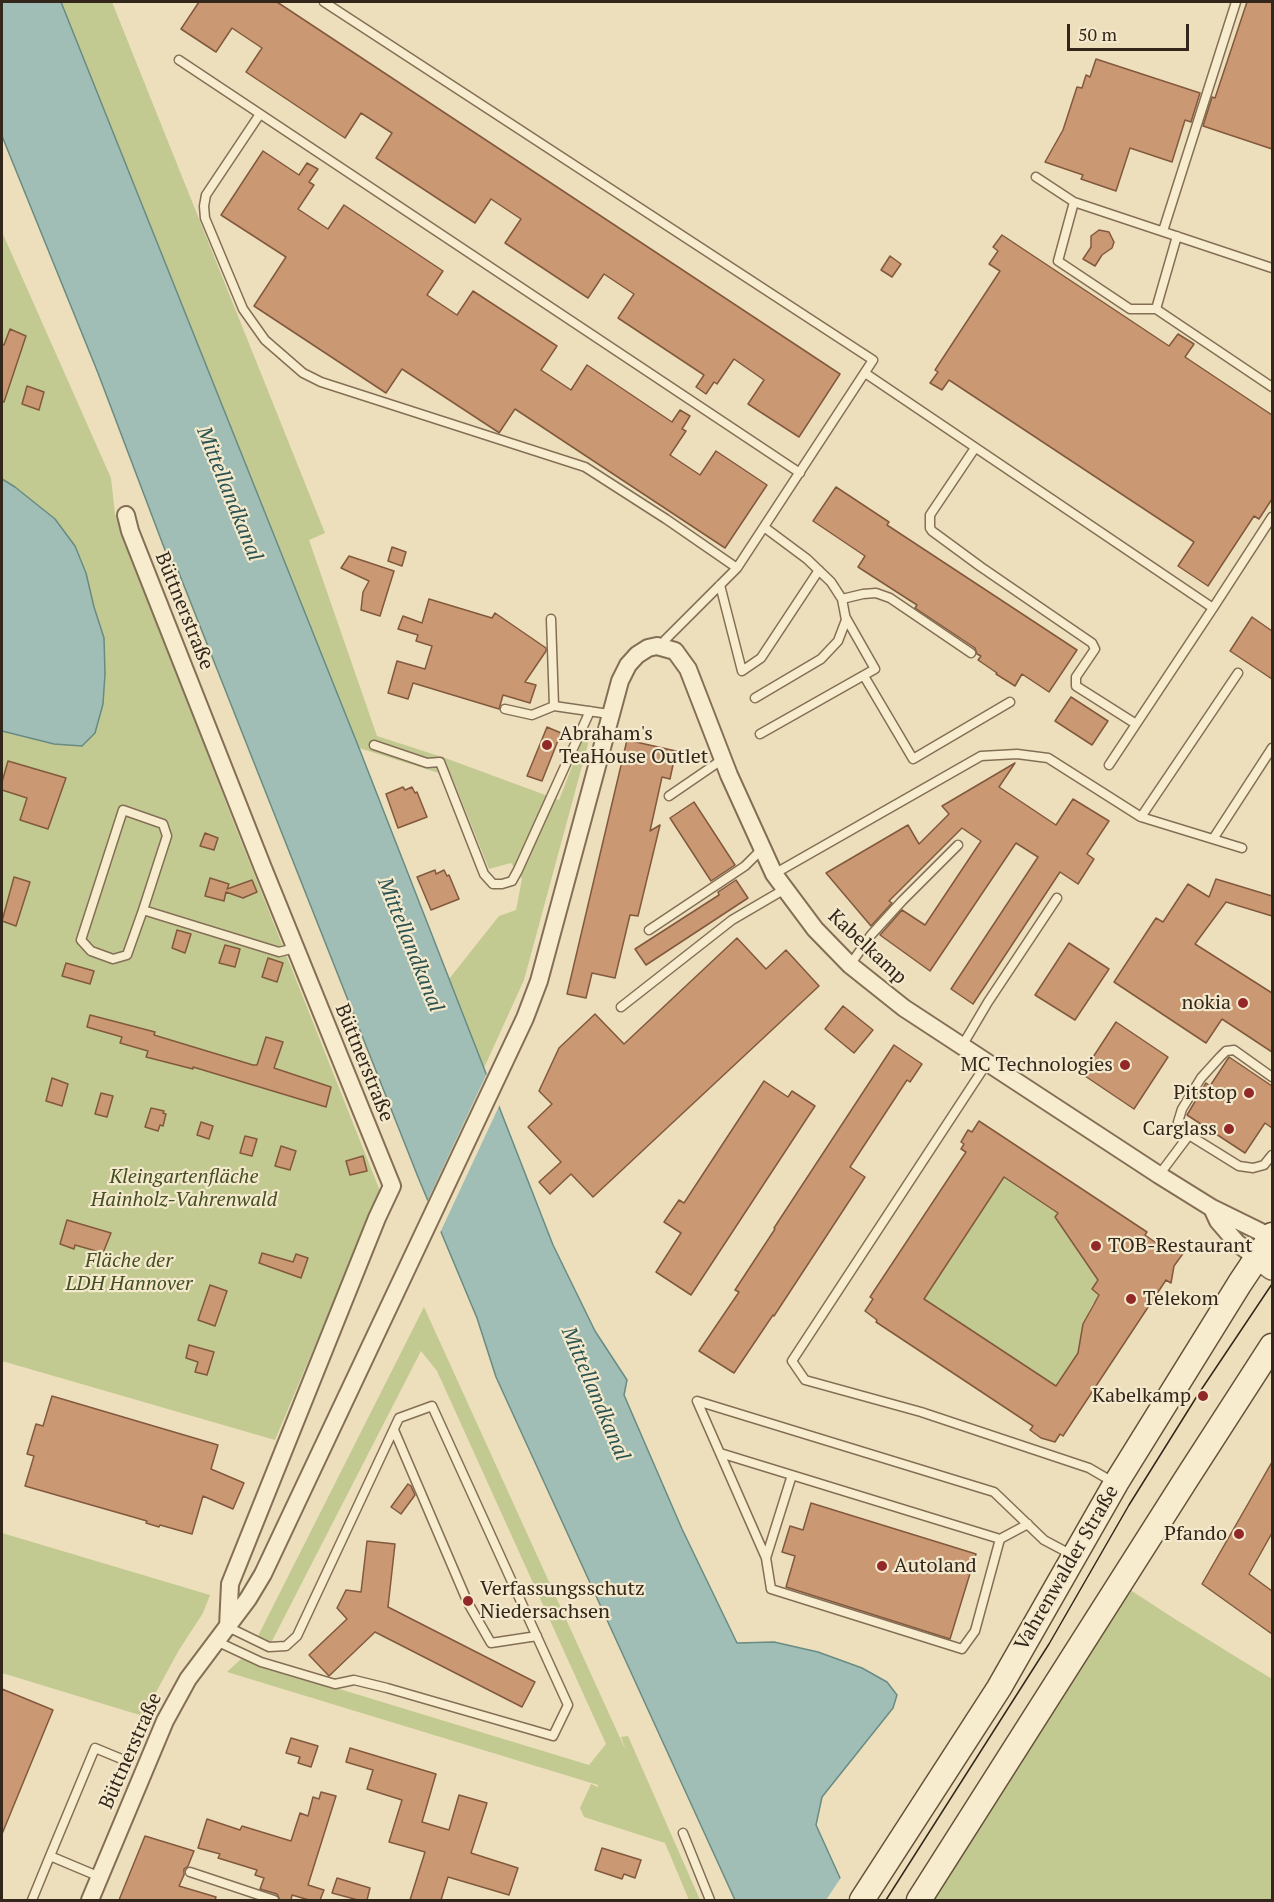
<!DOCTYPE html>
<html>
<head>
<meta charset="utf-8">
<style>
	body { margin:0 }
	#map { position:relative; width:1274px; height:1902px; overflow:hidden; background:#eddfbc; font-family:"PT Serif",serif }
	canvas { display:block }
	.frame { position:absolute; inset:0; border:3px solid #33271b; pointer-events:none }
	.scale { position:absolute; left:1067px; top:24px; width:122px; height:27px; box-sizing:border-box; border:3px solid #33271b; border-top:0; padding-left:8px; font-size:18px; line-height:21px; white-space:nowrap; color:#33271b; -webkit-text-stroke:4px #f4e9cc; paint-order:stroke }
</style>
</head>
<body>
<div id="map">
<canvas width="1274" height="1902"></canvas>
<div class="frame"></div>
<div class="scale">50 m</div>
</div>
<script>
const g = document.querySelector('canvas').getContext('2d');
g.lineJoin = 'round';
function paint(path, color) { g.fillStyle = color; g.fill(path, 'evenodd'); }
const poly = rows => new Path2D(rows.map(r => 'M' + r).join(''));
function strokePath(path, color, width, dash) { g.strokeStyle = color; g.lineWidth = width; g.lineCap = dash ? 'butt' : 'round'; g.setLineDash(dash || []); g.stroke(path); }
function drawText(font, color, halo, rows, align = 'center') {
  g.font = font + ' "PT Serif",serif'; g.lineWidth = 4.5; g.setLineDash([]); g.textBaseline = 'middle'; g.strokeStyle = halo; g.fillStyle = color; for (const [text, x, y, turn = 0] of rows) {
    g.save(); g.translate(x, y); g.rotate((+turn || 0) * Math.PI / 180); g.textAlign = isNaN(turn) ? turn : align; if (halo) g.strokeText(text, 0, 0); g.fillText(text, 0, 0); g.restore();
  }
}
paint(poly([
	[61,2,112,2,325,533,309,540,377,736,445,758,559,800,586,731,591,733,524,980,484,1068,449,979,499,916,516,910,522,879,511,863,489,869,451,775,439,773,359,748],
	[2,232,111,478,115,514,235,826,380,1191,275,1440,2,1361],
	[1004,1177,1058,1213,1055,1218,1099,1280,1092,1288,1100,1295,1092,1305,1083,1324,1078,1353,1056,1386,924,1299],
	[424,1307,626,1751,621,1737,628,1736,700,1900,689,1900,665,1843,584,1817,580,1808,591,1784,598,1787,598,1785,227,1672,241,1659,589,1765,606,1744,437,1371,421,1351,271,1643,258,1636],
	[2,1533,210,1595,203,1613,179,1650,143,1716,2,1673],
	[1121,1584,1178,1621,1272,1679,1272,1900,919,1900]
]), '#c2ca91');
const water = poly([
	[2,2,61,2,359,748,553,1245,595,1331,627,1380,624,1395,682,1529,737,1643,774,1642,818,1652,862,1668,887,1682,897,1695,893,1708,822,1797,816,1825,850,1900,735,1900,496,1377,477,1318,418,1177,177,568,168,558,98,373,2,136,2,2],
	[2,479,15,487,55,519,75,546,86,573,94,607,104,638,105,674,103,704,95,733,82,746,54,744,2,731,2,479]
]);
paint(water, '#a0beb5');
strokePath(water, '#688b83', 1.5);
paint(poly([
	[488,1071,501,1102,439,1235,426,1204],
	[842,1876,853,1900,826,1900]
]), '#eddfbc');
const building = poly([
	[199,2,277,2,840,374,799,437,748,404,764,380,734,359,717,384,714,382,706,394,696,387,704,375,618,318,634,294,604,274,588,298,505,243,521,219,491,199,475,223,376,158,392,133,361,113,345,138,246,72,262,48,232,28,216,52,181,29,199,2],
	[1247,2,1272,2,1272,149,1203,126,1212,97,1215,98,1247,2],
	[1096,59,1200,93,1191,122,1185,120,1172,162,1130,148,1116,191,1081,179,1083,175,1045,162,1063,130,1077,87,1082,88,1086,75,1090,77,1096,59],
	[263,151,299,175,307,163,318,169,309,182,314,185,298,209,328,229,344,205,443,271,427,295,457,315,473,291,557,346,541,370,571,390,587,365,672,422,680,410,690,416,682,429,686,431,670,455,700,475,716,451,767,485,725,548,515,409,499,433,498,432,402,369,386,393,254,306,286,257,221,215,263,151],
	[1099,230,1109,232,1114,242,1112,248,1102,255,1095,266,1083,259,1091,247,1091,236,1099,230],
	[1002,235,1169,346,1178,334,1194,344,1185,357,1272,415,1272,499,1259,519,1254,516,1208,586,1178,566,1194,542,949,380,942,390,930,383,938,372,935,370,1000,271,989,264,998,251,993,247,1002,235],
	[890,256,901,264,892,277,881,270,890,256],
	[10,329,26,336,4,402,2,402,2,344,4,345,10,329],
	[27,386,44,392,39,410,22,404,27,386],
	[836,487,889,522,887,525,1077,650,1049,692,1022,674,1015,686,996,674,997,673,978,660,981,656,977,654,975,648,915,608,917,605,858,567,865,556,813,521,836,487],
	[392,547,406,552,402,566,388,561,392,547],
	[349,556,394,571,380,616,361,610,363,592,369,581,341,568,349,556],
	[429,599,492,618,495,613,546,648,546,651,525,682,536,685,530,703,503,695,499,709,413,683,408,699,388,693,397,661,425,669,432,646,416,641,418,635,398,629,403,616,422,623,429,599],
	[1252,617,1272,631,1272,679,1230,651,1252,617],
	[1071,697,1108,721,1092,745,1055,721,1071,697],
	[547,727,561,733,542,781,527,776,547,727],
	[627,740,676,751,670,779,662,777,650,831,660,825,638,916,630,915,615,978,592,973,586,998,567,994,627,740],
	[8,761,66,778,48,829,20,820,27,798,2,790,2,782,8,761],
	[1015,763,999,787,1056,825,1073,799,1109,821,1087,854,1094,859,1078,884,1060,872,973,1004,951,989,1038,857,1016,843,930,971,880,935,902,910,925,925,981,841,962,828,889,901,892,903,871,926,826,873,908,825,919,844,949,814,942,806,1015,763],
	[403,787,405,790,412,787,415,793,417,792,427,817,398,828,386,794,403,787],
	[694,802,735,865,711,881,670,818,694,802],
	[205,833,218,838,214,850,200,846,205,833],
	[435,870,436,874,444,870,447,876,449,875,459,899,431,910,417,877,435,870],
	[14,877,30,882,16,926,2,921,14,877],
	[210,878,229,884,227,889,252,880,257,892,243,898,226,892,224,901,205,896,210,878],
	[1216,879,1272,896,1272,916,1226,902,1195,944,1272,993,1272,1052,1222,1019,1206,1043,1114,982,1156,918,1163,922,1188,884,1209,897,1216,879],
	[736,880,748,898,646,965,635,949,719,895,718,892,736,880],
	[177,930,191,934,185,953,172,948,177,930],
	[737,938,766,969,786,950,819,986,593,1197,571,1174,550,1194,539,1182,561,1162,528,1127,552,1104,539,1091,559,1048,595,1014,624,1044,737,938],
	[1069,943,1109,969,1075,1020,1035,995,1069,943],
	[225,945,240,949,235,967,219,963,225,945],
	[268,958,283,963,277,982,262,977,268,958],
	[66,963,94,971,90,984,62,976,66,963],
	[843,1006,873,1030,854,1053,825,1029,843,1006],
	[90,1015,155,1032,154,1035,253,1065,257,1065,266,1037,283,1042,274,1068,331,1087,326,1107,193,1067,193,1069,146,1057,148,1051,120,1043,122,1037,87,1027,90,1015],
	[1116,1022,1168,1057,1134,1109,1082,1074,1116,1022],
	[894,1045,922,1064,910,1082,907,1080,850,1167,865,1177,774,1316,773,1315,734,1373,699,1351,739,1292,735,1290,775,1229,774,1228,894,1045],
	[1229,1057,1272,1086,1272,1128,1265,1123,1245,1153,1187,1115,1206,1083,1210,1086,1229,1057],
	[52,1078,68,1084,62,1106,46,1101,52,1078],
	[764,1081,788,1097,792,1091,815,1106,691,1295,656,1272,681,1233,664,1222,679,1200,684,1203,764,1081],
	[101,1093,113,1096,107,1117,95,1114,101,1093],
	[151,1108,164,1111,163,1113,166,1114,163,1126,160,1125,158,1131,145,1127,151,1108],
	[979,1121,1147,1232,1145,1235,1169,1252,1187,1248,1174,1266,1171,1283,1166,1280,1063,1436,1060,1434,1055,1442,1041,1438,1030,1430,1033,1426,876,1322,877,1320,865,1311,873,1299,870,1297,966,1152,961,1149,964,1144,961,1142,968,1130,972,1132,979,1121],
	[1004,1177,1058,1213,1055,1217,1098,1280,1092,1289,1099,1295,1083,1324,1078,1353,1056,1386,924,1299,1004,1177],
	[201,1122,213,1126,209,1139,197,1135,201,1122],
	[245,1136,257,1139,252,1156,240,1153,245,1136],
	[281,1146,296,1151,290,1170,275,1166,281,1146],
	[363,1156,367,1171,350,1175,346,1161,363,1156],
	[67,1220,111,1233,103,1253,75,1245,74,1249,60,1244,67,1220],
	[262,1253,293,1262,296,1254,308,1258,301,1278,259,1263,262,1253],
	[210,1285,227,1291,215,1326,198,1320,210,1285],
	[189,1345,214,1352,207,1375,195,1372,198,1362,186,1358,189,1345],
	[52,1396,218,1445,211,1469,244,1483,233,1509,203,1496,192,1534,160,1525,159,1527,146,1523,147,1521,25,1486,34,1456,27,1454,36,1424,43,1426,52,1396],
	[1272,1462,1272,1533,1249,1574,1272,1591,1272,1634,1202,1584,1272,1462],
	[408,1484,411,1486,415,1495,401,1514,391,1507,408,1484],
	[811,1503,976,1554,950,1639,786,1587,795,1556,782,1552,790,1526,803,1530,811,1503],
	[367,1541,395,1544,388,1607,535,1682,522,1707,375,1632,329,1676,309,1655,347,1619,337,1608,346,1590,361,1592,367,1541],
	[2,1689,53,1710,2,1834,2,1689],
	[291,1738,318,1746,311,1767,298,1763,300,1757,286,1753,291,1738],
	[350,1748,436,1774,422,1822,449,1830,459,1795,487,1803,471,1853,518,1868,509,1895,448,1877,441,1900,410,1900,425,1852,389,1842,402,1800,367,1789,373,1770,346,1762,350,1748],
	[321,1792,336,1796,308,1885,324,1890,320,1900,309,1900,292,1895,291,1900,280,1900,277,1894,260,1889,264,1878,255,1875,257,1870,218,1858,220,1854,198,1848,207,1819,240,1830,242,1826,291,1841,300,1813,308,1816,313,1797,319,1799,321,1792],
	[145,1836,194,1851,188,1866,184,1869,184,1875,179,1886,216,1897,215,1900,119,1900,145,1836],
	[602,1848,641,1860,635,1878,624,1874,622,1879,595,1870,602,1848],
	[337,1878,370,1888,367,1900,358,1900,332,1893,337,1878]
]);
paint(building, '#ca9872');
strokePath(building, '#82593d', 1.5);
const service = poly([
	[324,2,873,360,737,568,665,640,663,647],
	[179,60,800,473],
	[260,114,206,195,204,206,205,218,243,309,265,340,303,373,321,382,585,467,666,519,737,568],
	[1036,177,1074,202,1272,268],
	[1074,202,1058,261,1130,309,1156,309],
	[1163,231,1236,2],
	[1177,236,1156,309,1272,387],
	[865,373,1213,608,1109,765],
	[975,448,930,515,930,528,932,531,981,567,1092,643,1095,649,1076,677,1076,686,1136,724],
	[720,585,742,671,761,658,819,570],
	[842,599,863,594,876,593,890,598,971,653],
	[1213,608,1272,517],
	[551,619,554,706,609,714],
	[864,676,913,759,1010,702],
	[755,698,821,659,838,641,846,620,842,599,831,582,807,559,764,527],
	[505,709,532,715,554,706],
	[760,734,875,669,846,618],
	[374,745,427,763,440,762,484,874,493,884,502,884,512,881,518,870,590,711],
	[669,796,723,759],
	[1141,817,1238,673],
	[1213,839,1272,748],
	[774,874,981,756,1017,754,1048,758,1141,817,1242,848],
	[143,910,127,955,113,959,91,951,81,940,123,810,163,824,167,836,143,910,279,952,295,948],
	[649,930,745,866,762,849],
	[850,965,871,935,902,901,958,845],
	[621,1007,732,920,785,889],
	[962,1046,988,1002,1057,898],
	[987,1063,792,1361,805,1380,921,1412,1089,1468,1113,1482],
	[1189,1135,1239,1166,1253,1168,1264,1165,1272,1155],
	[1159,1175,1189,1135,1178,1122,1182,1109,1201,1078,1220,1057,1226,1051,1234,1050,1272,1077],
	[394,1430,468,1603,491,1643,537,1636],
	[720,1453,1000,1539],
	[1028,1524,1000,1539,975,1631,962,1649,771,1589,766,1558,697,1401,994,1492,1044,1540,1074,1556],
	[766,1558,792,1475],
	[216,1641,261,1662,335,1684,354,1680,387,1688,553,1736,568,1705,432,1406,399,1418,297,1636,286,1646,269,1647,228,1627],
	[683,1833,710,1900],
	[50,1856,95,1748,124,1760],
	[190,1872,274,1900],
	[32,1900,50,1856,100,1877]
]);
const minor = poly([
	[126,515,130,531,263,868,392,1186,377,1218,230,1584,228,1627],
	[1212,1208,1218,1221,1237,1243,1257,1258],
	[90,1900,165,1721,188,1679,248,1599,263,1574,525,1018,539,981,620,681,628,665,637,655,648,648,657,646,675,651,688,669,729,775,774,874,815,929,850,965,904,1008,1159,1175,1212,1208,1271,1237]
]);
const tertiary = poly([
	[1257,1258,1272,1269]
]);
const secondary = poly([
	[862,1900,999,1688,1116,1483,1240,1283,1272,1235],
	[919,1900,1185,1481,1272,1346]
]);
strokePath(service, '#846f56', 11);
strokePath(minor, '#846f56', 20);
strokePath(tertiary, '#846f56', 24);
strokePath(secondary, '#65503a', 27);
strokePath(service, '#f8eccf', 8);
strokePath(minor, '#f8eccf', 16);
strokePath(tertiary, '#f8eccf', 21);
strokePath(secondary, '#f8eccf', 24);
strokePath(poly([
	[886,1900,1049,1644,1129,1505,1199,1393,1272,1284]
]), '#33271b', 1.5);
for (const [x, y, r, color] of [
	[547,745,6,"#922827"],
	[1243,1003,6,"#922827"],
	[1125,1065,6,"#922827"],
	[1249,1093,6,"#922827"],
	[1229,1129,6,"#922827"],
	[1096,1246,6,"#922827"],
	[1131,1299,6,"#922827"],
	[1203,1396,6,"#922827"],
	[1239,1534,6,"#922827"],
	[882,1566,6,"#922827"],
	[468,1601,6,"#922827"]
]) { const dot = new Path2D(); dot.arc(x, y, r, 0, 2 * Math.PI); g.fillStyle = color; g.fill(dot); strokePath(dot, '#f4e9cc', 2); }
drawText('20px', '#33271b', '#f4e9cc', [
	["Büttnerstraße",184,611,68],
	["Kabelkamp",867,947,43],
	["Büttnerstraße",364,1063,68],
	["Vahrenwalder Straße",1067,1568,-60],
	["Büttnerstraße",131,1751,-66]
]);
drawText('20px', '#33271b', '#f4e9cc', [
	["Abraham's",559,734,"left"],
	["TeaHouse Outlet",559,757,"left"],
	["nokia",1231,1003],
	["MC Technologies",1113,1065],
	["Pitstop",1237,1093],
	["Carglass",1217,1129],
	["TOB-Restaurant",1108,1246,"left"],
	["Telekom",1143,1299,"left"],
	["Kabelkamp",1191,1396],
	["Pfando",1227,1534],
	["Autoland",894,1566,"left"],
	["Verfassungsschutz",480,1589,"left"],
	["Niedersachsen",480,1612,"left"]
], 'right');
drawText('italic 20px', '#434f22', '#f4e9cc', [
	["Kleingartenfläche",184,1177],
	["Hainholz-Vahrenwald",184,1200],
	["Fläche der",129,1261],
	["LDH Hannover",129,1284]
]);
drawText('italic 21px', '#2a5351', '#f4e9cc', [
	["Mittellandkanal",229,494,68],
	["Mittellandkanal",410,945,68],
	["Mittellandkanal",595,1394,67]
]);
</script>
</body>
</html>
